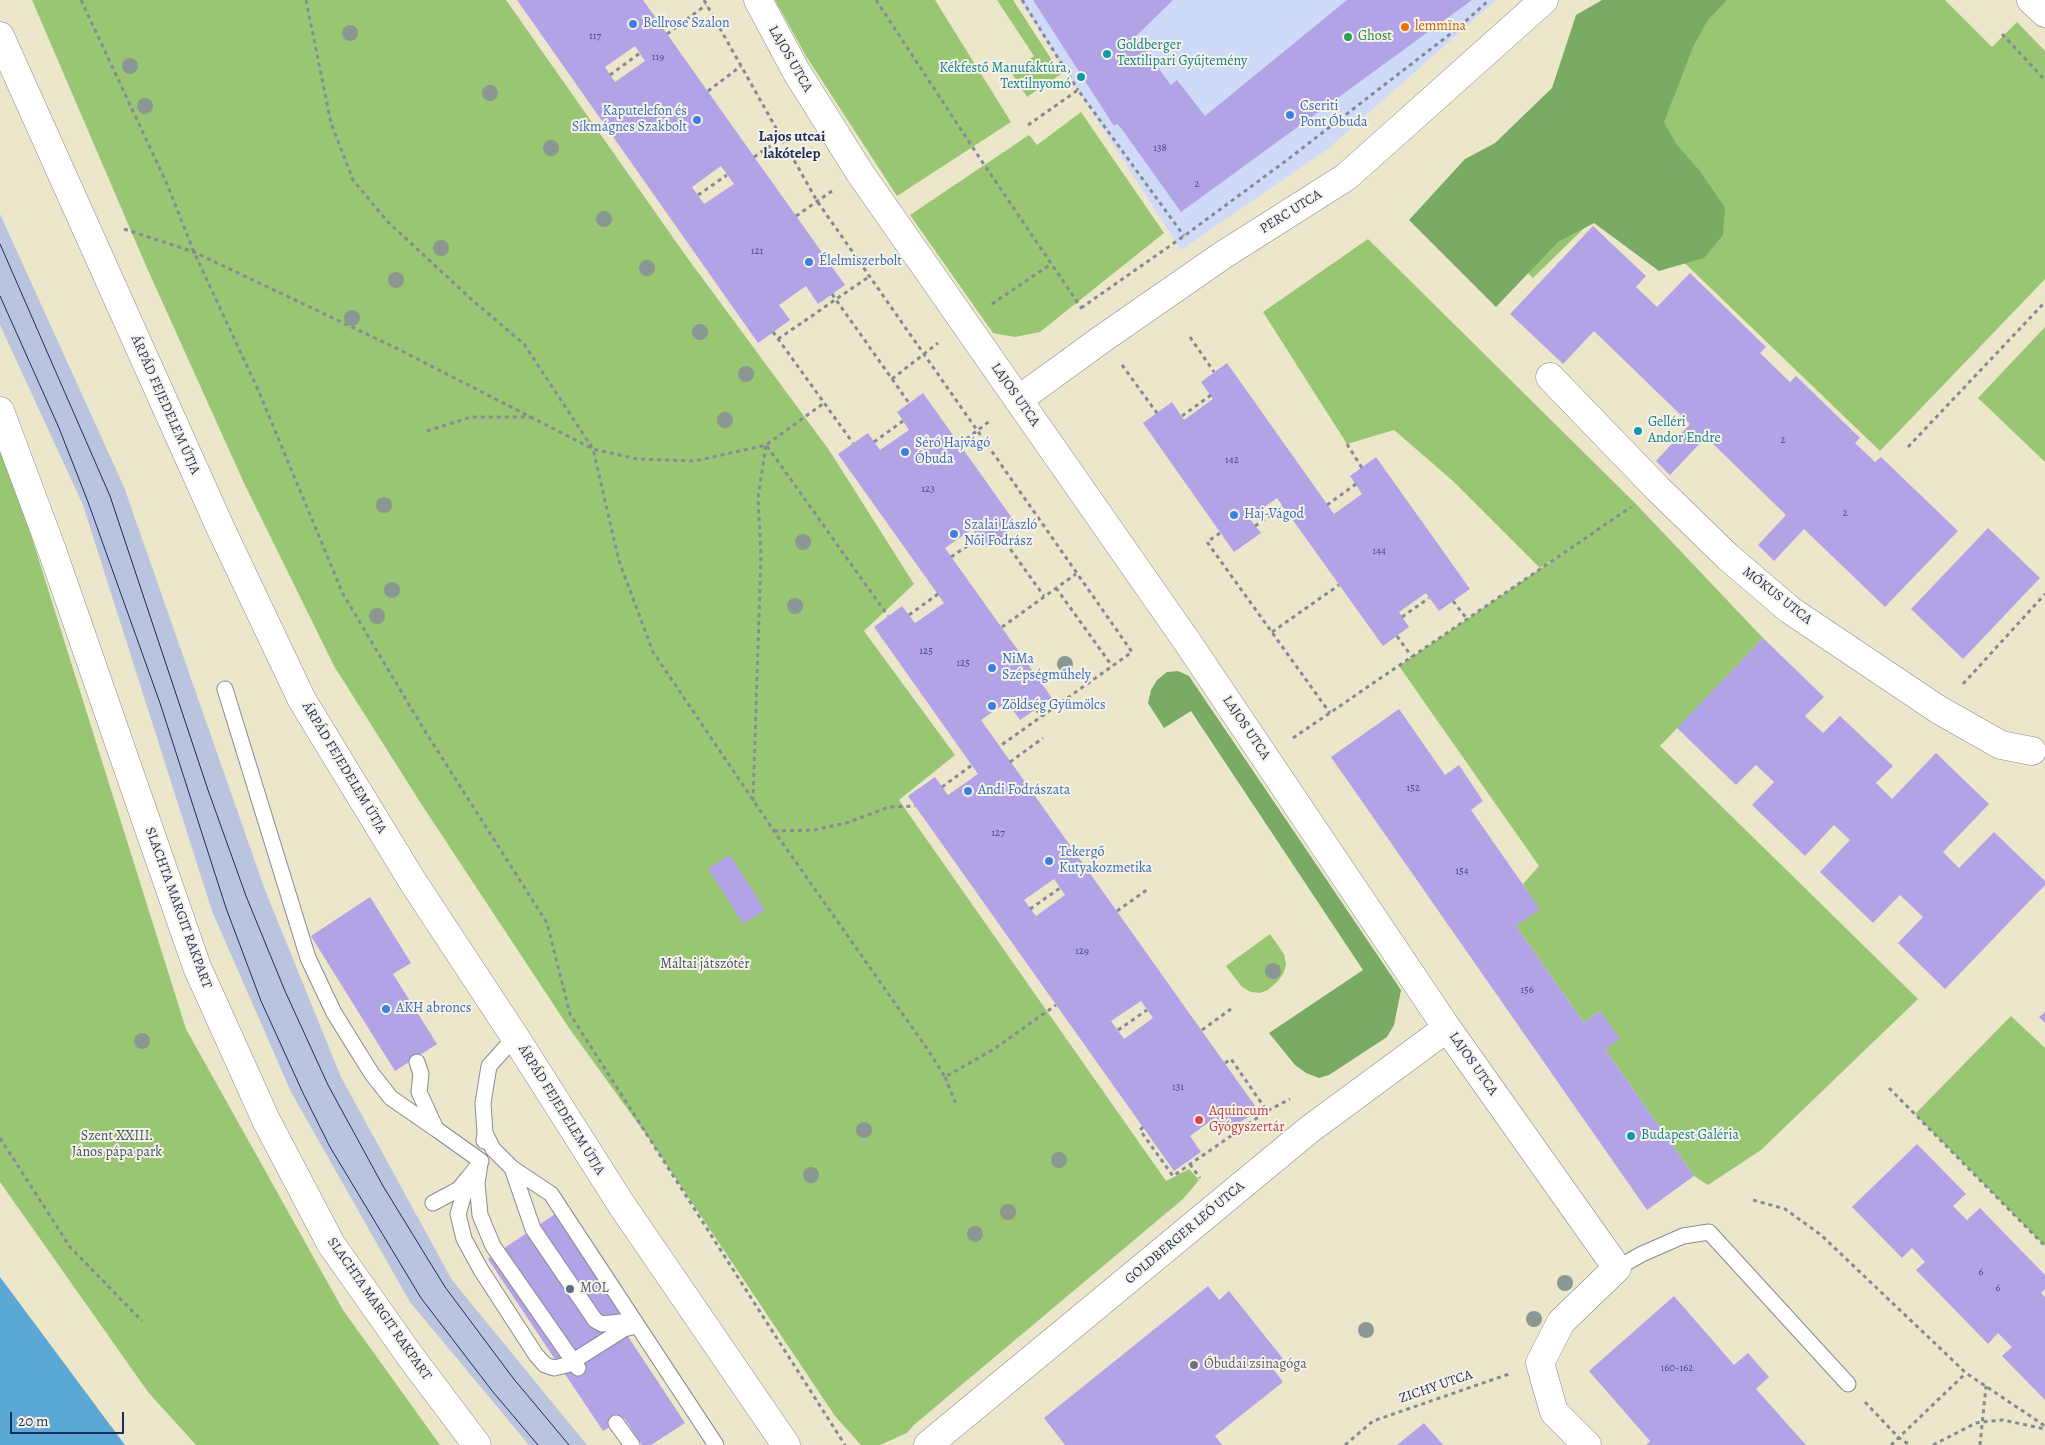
<!DOCTYPE html>
<html>
<head>
<meta charset="utf-8">
<style>
	body { margin:0 }
	#map { position:relative; width:2045px; height:1445px; overflow:hidden; background:#ece7cb; font-family:Alegreya,serif }
	canvas { display:block }
	.scale { position:absolute; left:10px; top:1412px; width:114px; height:22px; box-sizing:border-box; border:2px solid #1b2f5e; border-top:0; padding-left:6px; font-size:15px; line-height:18px; white-space:nowrap; color:#1b2f5e; -webkit-text-stroke:4px #f7f3e8; paint-order:stroke }
</style>
</head>
<body>
<div id="map">
<canvas width="2045" height="1445"></canvas>
<div class="scale">20 m</div>
</div>
<script>
const g = document.querySelector('canvas').getContext('2d');
g.lineJoin = 'round';
function paint(path, color) { g.fillStyle = color; g.fill(path, 'evenodd'); }
const poly = rows => new Path2D(rows.map(r => 'M' + r).join(''));
function strokePath(path, color, width, dash) { g.strokeStyle = color; g.lineWidth = width; g.lineCap = dash ? 'butt' : 'round'; g.setLineDash(dash || []); g.stroke(path); }
function drawText(font, color, halo, rows, align = 'center') {
  g.font = font + ' Alegreya,serif'; g.lineWidth = 4; g.setLineDash([]); g.textBaseline = 'middle'; g.strokeStyle = halo; g.fillStyle = color; for (const [text, x, y, turn = 0] of rows) {
    g.save(); g.translate(x, y); g.rotate((+turn || 0) * Math.PI / 180); g.textAlign = isNaN(turn) ? turn : align; if (halo) g.strokeText(text, 0, 0); g.fillText(text, 0, 0); g.restore();
  }
}
paint(poly([
	[1020,0,1496,0,1329,148,1181,250]
]), '#cfdaf9');
paint(poly([
	[0,214,124,487,265,890,341,1077,452,1280,587,1445,529,1445,410,1302,291,1092,212,911,83,505,0,325]
]), '#bac4de');
paint(poly([
	[32,0,506,0,686,256,829,450,914,584,864,631,955,755,899,800,1166,1181,1189,1169,1199,1180,1183,1199,915,1424,907,1433,880,1445,861,1445,835,1416,652,1143,569,1028,420,802,334,666,244,483,147,268],
	[775,0,935,0,1011,122,897,196,806,56],
	[997,0,1013,0,1061,74,1027,97,1011,72,1034,56],
	[1653,0,1945,0,1992,47,2017,22,2045,51,2045,279,1880,451,1616,197,1533,278,1446,194],
	[1081,112,1164,233,1040,332,1015,337,993,333,910,215,1029,135,1037,145],
	[1368,239,1636,504,1763,638,1660,746,1918,999,1761,1150,1708,1185,1694,1176,1605,1049,1619,1039,1600,1011,1584,1023,1516,926,1539,909,1523,884,1539,866,1399,666,1572,547,1540,568,1453,481,1394,430,1347,444,1263,312],
	[2045,327,2045,462,1978,398],
	[0,436,186,1029,343,1310,440,1445,196,1445,148,1392,0,1182],
	[1270,934,1284,954,1286,965,1283,974,1277,982,1268,990,1260,993,1251,992,1242,987,1226,966],
	[2011,1016,2045,1048,2045,1246,1915,1114]
]), '#99c673');
paint(poly([
	[1602,0,1727,0,1707,21,1693,47,1664,122,1677,145,1700,171,1725,208,1723,235,1704,258,1659,271,1594,223,1558,242,1496,307,1409,220,1465,159,1495,143,1552,88,1576,15],
	[1178,671,1189,676,1401,990,1394,1025,1387,1037,1329,1075,1319,1078,1306,1073,1295,1065,1269,1033,1363,970,1191,711,1164,728,1148,703,1151,690,1157,680,1167,672]
]), '#7aab65');
paint(poly([
	[0,1277,125,1445,0,1445]
]), '#5ca8d4');
paint(poly([
	[517,0,643,0,845,285,818,304,806,286,779,305,790,320,758,343],
	[635,46,645,61,615,82,605,67],
	[721,166,734,184,704,204,692,187],
	[1033,0,1173,0,1135,37,1171,85,1177,80,1205,116,1347,0,1472,0,1181,212,1121,128,1117,124,1114,126],
	[1593,226,1646,276,1636,287,1657,307,1690,273,1766,347,1760,353,1790,382,1796,376,1860,438,1855,443,1875,462,1881,457,1958,531,1885,607,1804,529,1774,561,1758,545,1786,515,1706,437,1670,475,1656,461,1690,424,1594,331,1563,364,1510,314],
	[1227,363,1334,514,1362,494,1350,476,1376,457,1470,589,1439,611,1426,593,1399,612,1409,627,1383,646,1277,498,1249,518,1261,533,1234,552,1143,423,1172,402,1184,420,1213,399,1201,382],
	[923,393,1017,525,986,547,972,529,945,548,1052,698,1020,720,1007,702,981,720,1258,1110,1226,1132,1216,1117,1190,1136,1201,1152,1174,1171,908,796,935,777,948,795,978,774,874,627,902,606,915,623,944,603,838,454,868,433,880,450,909,430,897,412],
	[1054,879,1065,895,1036,916,1024,900],
	[1141,1001,1153,1018,1124,1039,1111,1021],
	[1988,528,2040,578,1963,659,1911,609],
	[1763,638,1824,697,1805,716,1823,733,1840,716,1893,766,1876,783,1892,799,1936,753,1989,804,1943,852,1959,868,1994,832,2045,881,2045,885,1945,989,1898,943,1923,917,1900,895,1873,923,1820,872,1850,840,1834,825,1805,856,1752,805,1774,782,1756,765,1736,785,1677,728],
	[1399,709,1445,775,1459,765,1483,801,1471,810,1540,909,1516,926,1584,1023,1600,1011,1620,1039,1605,1049,1694,1176,1647,1210,1331,757],
	[730,855,765,910,743,924,708,868],
	[370,897,411,963,393,974,437,1044,395,1071,311,936],
	[2045,1012,2045,1023,2039,1017],
	[1917,1144,1966,1194,1953,1206,1967,1220,1980,1208,2045,1275,2045,1289,2041,1293,2045,1297,2045,1400,2002,1356,2012,1347,1998,1333,1988,1344,1916,1270,1925,1262,1912,1248,1902,1258,1852,1207],
	[567,1206,644,1323,627,1335,685,1423,651,1445,642,1445,624,1418,603,1431,488,1259],
	[1208,1286,1219,1300,1229,1291,1284,1360,1273,1369,1283,1382,1215,1436,1222,1445,1065,1445,1044,1418],
	[1674,1296,1734,1365,1748,1353,1769,1377,1756,1389,1806,1445,1646,1445,1650,1441,1589,1371],
	[1424,1423,1443,1445,1397,1445]
]), '#b2a3e6');
const lane = poly([
	[225,689,308,958,334,1013,372,1074,391,1098,436,1129],
	[417,1062,421,1074,419,1092,436,1129,481,1161,469,1177,458,1214,464,1239,481,1270,536,1355,545,1365,554,1368,567,1365,624,1329,636,1326],
	[485,1133,493,1149,512,1168,551,1194,716,1445],
	[484,1141,485,1133,483,1103,489,1066,515,1037],
	[480,1164,477,1183,480,1215,493,1246,578,1368],
	[512,1168,533,1229,595,1320,602,1324,620,1322,634,1325],
	[433,1203,459,1189,468,1178],
	[1617,1268,1642,1254,1683,1236,1709,1232,1848,1384],
	[616,1423,632,1445]
]);
const street = poly([
	[758,0,796,71,860,173,1186,640,1447,1028,1617,1268,1561,1322,1540,1363,1554,1412,1587,1445],
	[2031,0,2045,13],
	[1550,377,1658,489,1728,557,1790,610,1939,710,2001,745,2032,751],
	[1018,400,1102,339,1223,255,1346,177,1544,0],
	[928,1445,1310,1129,1447,1028]
]);
const secondary = poly([
	[0,36,220,527,302,700,413,882,515,1037,621,1204,786,1445],
	[0,411,53,553,197,967,266,1120,331,1244,410,1356,477,1445]
]);
strokePath(lane, '#848b94', 17);
strokePath(street, '#848b94', 29);
strokePath(secondary, '#848b94', 29);
strokePath(poly([
	[81,0,167,184,194,252,259,392,343,594,423,728,547,923,570,1014,845,1445],
	[306,0,331,123,353,180,387,221,471,299,524,344,593,449,619,561,653,652,774,831,930,1053,945,1077,994,1049,1056,1005],
	[704,0,817,201,1132,652,1000,746],
	[876,0,979,157,1082,309],
	[1022,0,1078,90],
	[667,34,706,5],
	[2002,34,2045,80],
	[610,75,640,53],
	[708,91,741,66],
	[1028,125,1078,90,1184,236],
	[754,157,782,138],
	[698,195,727,175],
	[796,216,832,191],
	[124,229,194,252,398,349,593,449,637,459,695,461,766,445,824,403],
	[832,294,909,403],
	[992,304,1051,264],
	[1081,308,1184,236,1287,160,1458,28,1489,0],
	[773,332,853,443],
	[1190,337,1214,372],
	[778,339,870,276],
	[1122,365,1157,413],
	[892,379,938,343],
	[1182,416,1211,395],
	[427,431,471,417,533,417],
	[874,442,903,421],
	[960,444,991,420],
	[1347,444,1362,468],
	[767,446,888,616],
	[1908,447,2045,302],
	[1327,505,1356,484],
	[1255,526,1283,506],
	[1220,533,1207,542,1330,713],
	[1001,536,1044,596],
	[951,557,979,538],
	[1056,588,1112,666],
	[1453,601,1467,619],
	[909,615,938,594],
	[1402,617,1429,598],
	[1002,627,1076,574],
	[1272,632,1339,585],
	[1397,636,1412,657],
	[1963,684,2045,594],
	[1036,709,1041,716],
	[1293,738,1631,507],
	[1010,762,1043,738],
	[942,787,972,765],
	[753,801,761,555,758,498,766,445],
	[774,831,814,830,846,823,889,807,915,806],
	[1030,909,1060,888],
	[1117,911,1148,889],
	[1118,1030,1147,1010],
	[1202,1030,1231,1009],
	[1225,1063,1231,1059,1267,1111],
	[945,1077,956,1104],
	[1889,1088,2045,1246],
	[1143,1127,1140,1130,1173,1176,1267,1111,1290,1099],
	[0,1138,70,1247,142,1321],
	[1190,1164,1200,1178],
	[1753,1200,1785,1209,1821,1235,1966,1373,2045,1426],
	[1865,1402,1899,1438,1910,1445],
	[1345,1445,1373,1421,1509,1374],
	[1891,1445,1966,1373],
	[1933,1445,1976,1423,1982,1422,2003,1420,2045,1429],
	[1980,1445,1986,1386]
]), '#848b94', 3, [4, 4]);
strokePath(lane, '#fff', 15);
strokePath(street, '#fff', 28);
strokePath(secondary, '#fff', 28);
strokePath(poly([
	[0,244,110,496,208,790,246,896,285,991,328,1085,383,1186,445,1287,513,1378,569,1445],
	[0,296,59,428,88,502,160,703,226,908,261,1001,303,1093,330,1147,421,1298,493,1392,538,1445]
]), '#1b2f5e', 1);
g.fillStyle = '#8a9792';
for (const [x, y] of [
	[350,33],
	[130,66],
	[490,93],
	[145,106],
	[551,148],
	[604,219],
	[441,248],
	[647,268],
	[396,280],
	[352,318],
	[700,332],
	[746,374],
	[725,420],
	[384,505],
	[803,542],
	[392,590],
	[795,606],
	[377,616],
	[1065,664],
	[1273,971],
	[142,1041],
	[864,1130],
	[1059,1160],
	[811,1175],
	[1008,1212],
	[975,1234],
	[1565,1283],
	[1534,1319],
	[1366,1330]
]) { g.beginPath(); g.arc(x, y, 8, 0, 2 * Math.PI); g.fill(); }
for (const [x, y, r, color] of [
	[633,24,5,"#3f7fe0"],
	[1405,27,5,"#e8710a"],
	[1348,37,5,"#2e9e5b"],
	[1107,54,5,"#0f9aa8"],
	[1081,77,5,"#0f9aa8"],
	[1290,115,5,"#3f7fe0"],
	[697,120,5,"#3f7fe0"],
	[809,262,5,"#3f7fe0"],
	[1638,431,5,"#0f9aa8"],
	[905,452,5,"#3f7fe0"],
	[1234,515,5,"#3f7fe0"],
	[954,534,5,"#3f7fe0"],
	[992,668,5,"#3f7fe0"],
	[992,706,5,"#3f7fe0"],
	[968,791,5,"#3f7fe0"],
	[1049,861,5,"#3f7fe0"],
	[386,1009,5,"#3f7fe0"],
	[1199,1120,5,"#e0444e"],
	[1631,1136,5,"#0f9aa8"],
	[570,1289,5,"#5c6f8a"],
	[1194,1365,5,"#6b7280"]
]) { const dot = new Path2D(); dot.arc(x, y, r, 0, 2 * Math.PI); g.fillStyle = color; g.fill(dot); strokePath(dot, '#f7f3e8', 2); }
drawText('11px', '#414c80', null, [
	["117",595,36],
	["119",658,57],
	["138",1160,148],
	["2",1197,184],
	["121",757,251],
	["2",1783,440],
	["142",1232,460],
	["123",928,489],
	["2",1845,513],
	["144",1379,551],
	["125",926,651],
	["125",963,663],
	["152",1413,788],
	["127",998,833],
	["154",1462,871],
	["129",1082,951],
	["156",1527,990],
	["131",1178,1087],
	["6",1981,1272],
	["6",1998,1288],
	["160-162",1677,1368]
]);
drawText('14px', '#366cbe', '#f7f3e8', [
	["Bellrose Szalon",643,24],
	["Cseriti",1300,107],
	["Pont Óbuda",1300,123],
	["Kaputelefon és",687,112,"right"],
	["Síkmágnes Szakbolt",687,128,"right"],
	["Élelmiszerbolt",819,262],
	["Séró Hajvágó",915,444],
	["Óbuda",915,460],
	["Haj-Vágod",1244,515],
	["Szalai László",964,526],
	["Női Fodrász",964,542],
	["NiMa",1002,660],
	["Szépségműhely",1002,676],
	["Zöldség Gyümölcs",1002,706],
	["Andi Fodrászata",978,791],
	["Tekergő",1059,853],
	["Kutyakozmetika",1059,869],
	["AKH abroncs",396,1009]
], 'left');
drawText('14px', '#c56008', '#f7f3e8', [
	["lemmïna",1415,27]
], 'left');
drawText('14px', '#27864d', '#f7f3e8', [
	["Ghost",1358,37]
], 'left');
drawText('14px', '#0d838f', '#f7f3e8', [
	["Goldberger",1117,46],
	["Textilipari Gyűjtemény",1117,62],
	["Kékfestő Manufaktúra,",1071,69,"right"],
	["Textilnyomó",1071,85,"right"],
	["Gelléri",1648,423],
	["Andor Endre",1648,439],
	["Budapest Galéria",1641,1136]
], 'left');
drawText('14px', '#1b2f5e', '#f7f3e8', [
	["LAJOS UTCA",790,59,60],
	["PERC UTCA",1291,212,-32],
	["LAJOS UTCA",1015,395,55],
	["ÁRPÁD FEJEDELEM ÚTJA",165,405,66],
	["MÓKUS UTCA",1777,596,38],
	["LAJOS UTCA",1246,728,56],
	["ÁRPÁD FEJEDELEM ÚTJA",344,768,59],
	["SLACHTA MARGIT RAKPART",178,908,70],
	["LAJOS UTCA",1473,1064,55],
	["ÁRPÁD FEJEDELEM ÚTJA",561,1110,58],
	["GOLDBERGER LEÓ UTCA",1185,1233,-40],
	["SLACHTA MARGIT RAKPART",379,1309,55],
	["ZICHY UTCA",1436,1387,-19]
]);
drawText('14px', '#3a5563', '#f7f3e8', [
	["Máltai játszótér",705,965],
	["Szent XXIII.",117,1137],
	["János pápa park",117,1153]
]);
drawText('14px', '#be3a42', '#f7f3e8', [
	["Aquincum",1209,1112],
	["Gyógyszertár",1209,1128]
], 'left');
drawText('14px', '#4e5e75', '#f7f3e8', [
	["MOL",580,1289]
], 'left');
drawText('14px', '#5b616d', '#f7f3e8', [
	["Óbudai zsinagóga",1204,1365]
], 'left');
drawText('bold 15px', '#1b2f5e', '#f7f3e8', [
	["Lajos utcai",792,137],
	["lakótelep",792,154]
]);
</script>
</body>
</html>
